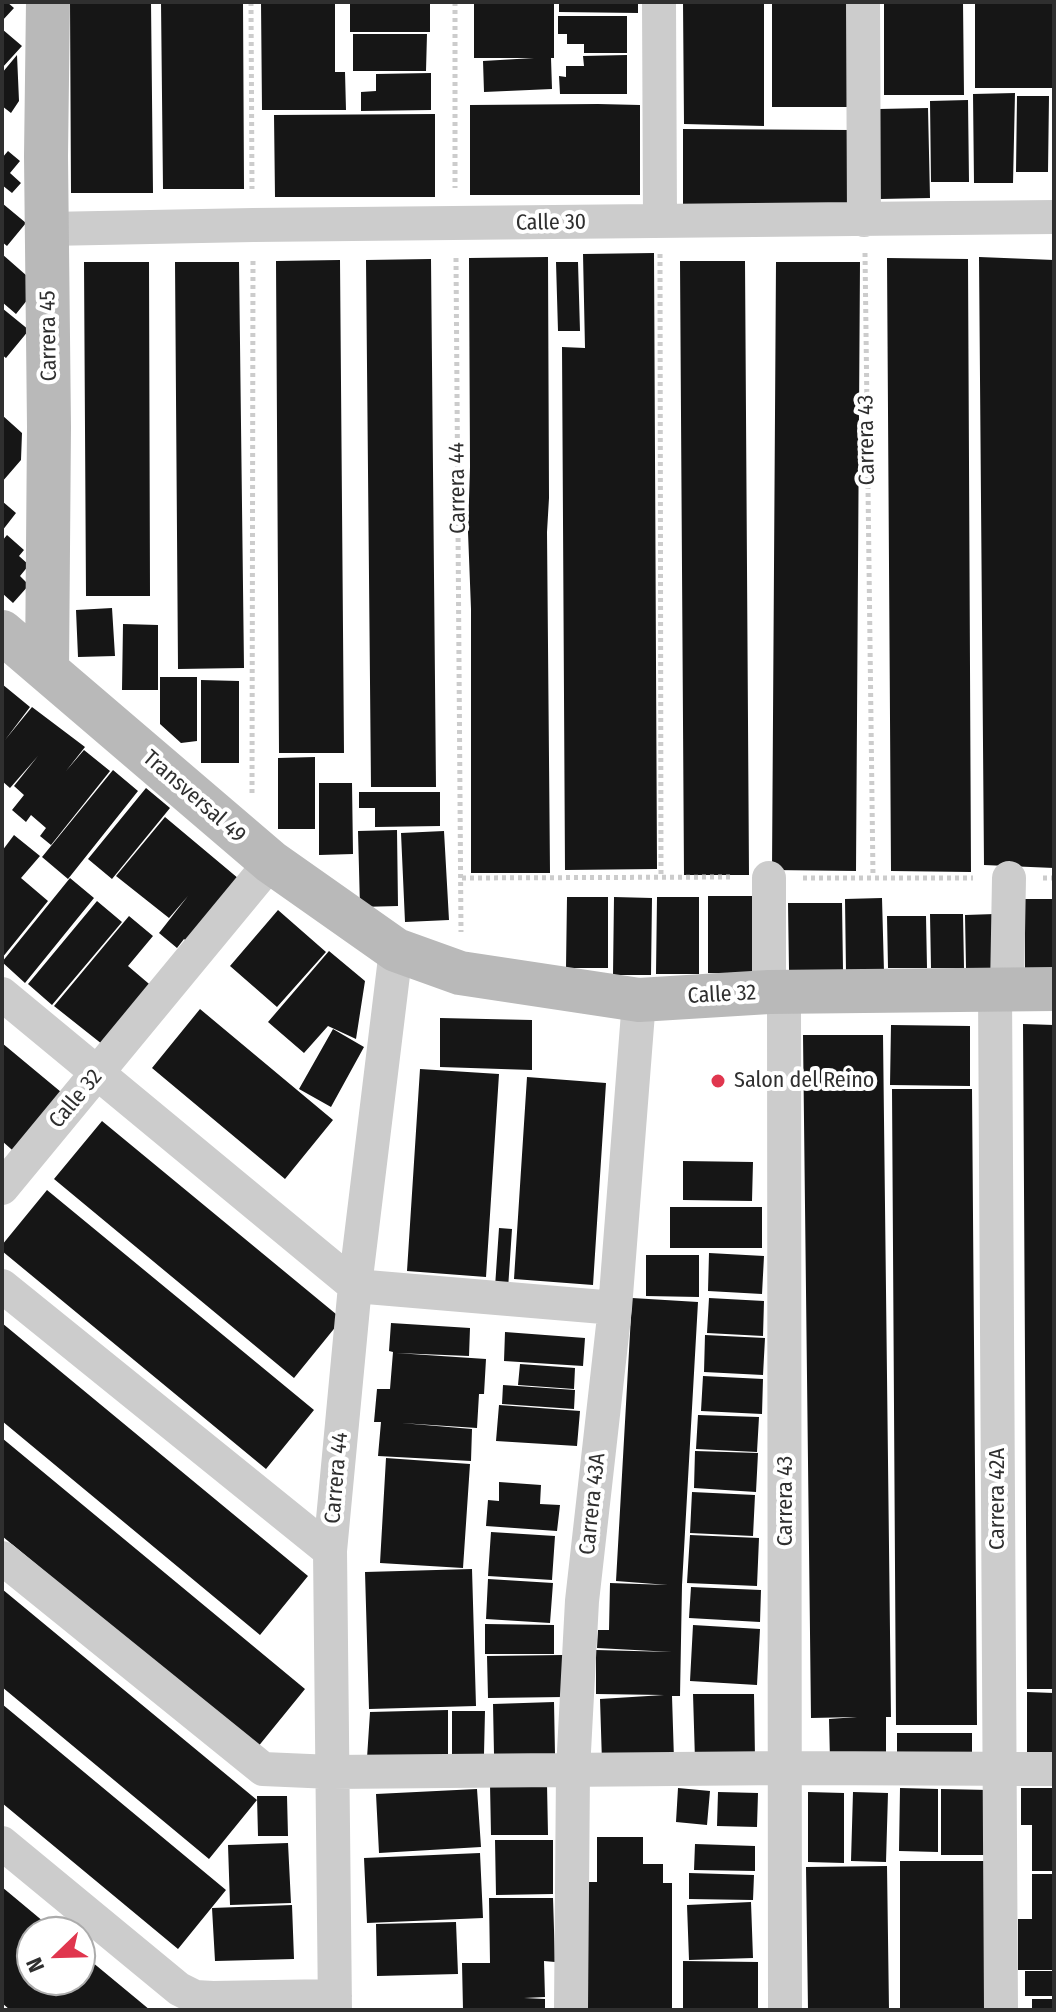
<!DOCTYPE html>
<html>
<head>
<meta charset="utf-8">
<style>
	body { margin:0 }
	#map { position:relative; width:1056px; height:2012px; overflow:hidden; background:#fff; font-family:"Fira Sans Condensed",sans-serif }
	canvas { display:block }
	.frame { position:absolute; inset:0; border:4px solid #2f2f2f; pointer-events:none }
	.north { position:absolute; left:16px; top:1916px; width:80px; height:80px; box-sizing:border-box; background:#fff; border:2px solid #acacac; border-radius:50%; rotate:247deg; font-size:22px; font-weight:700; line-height:32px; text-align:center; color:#2f2f2f }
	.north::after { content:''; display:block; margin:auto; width:28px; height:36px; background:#e0364e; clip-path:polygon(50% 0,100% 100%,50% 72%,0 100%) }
</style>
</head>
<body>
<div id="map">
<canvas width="1056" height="2012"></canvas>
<div class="frame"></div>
<div class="north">N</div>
</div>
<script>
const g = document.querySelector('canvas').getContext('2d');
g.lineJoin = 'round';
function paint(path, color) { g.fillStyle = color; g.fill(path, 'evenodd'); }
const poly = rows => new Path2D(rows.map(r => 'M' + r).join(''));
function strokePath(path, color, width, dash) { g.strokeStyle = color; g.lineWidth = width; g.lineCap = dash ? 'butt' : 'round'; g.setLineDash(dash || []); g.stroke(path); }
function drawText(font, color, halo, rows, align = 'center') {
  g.font = font + ' "Fira Sans Condensed",sans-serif'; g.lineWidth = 8; g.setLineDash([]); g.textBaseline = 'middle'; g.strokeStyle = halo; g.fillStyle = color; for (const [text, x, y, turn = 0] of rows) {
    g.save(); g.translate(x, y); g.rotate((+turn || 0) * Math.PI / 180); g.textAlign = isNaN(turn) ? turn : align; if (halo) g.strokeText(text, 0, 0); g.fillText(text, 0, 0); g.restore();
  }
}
paint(poly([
	[2,2,7,2,14,8,2,21],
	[70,2,151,2,153,193,71,193],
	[161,2,243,2,244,189,163,189],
	[261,2,335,2,335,72,345,72,346,110,262,110],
	[350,2,430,2,430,32,350,32],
	[474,2,554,2,554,58,551,58,552,89,484,92,483,61,534,58,474,58],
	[559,2,638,2,638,13,559,12],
	[683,2,764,2,764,126,684,124],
	[772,2,852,2,852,107,772,107],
	[884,2,963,2,964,95,884,95],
	[975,2,1054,2,1054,88,975,88],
	[558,16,627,16,627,53,584,53,584,44,567,44,567,34,558,34],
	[2,29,22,46,2,68],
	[353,34,427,34,426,71,353,71],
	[17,55,19,101,11,113,2,106,2,73],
	[627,55,627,94,560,94,559,76,566,77,566,66,584,66,583,56],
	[431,73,431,110,361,111,361,92,376,91,376,74],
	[1015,93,1013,183,974,183,973,94],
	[1017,96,1049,96,1048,172,1016,172],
	[968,100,969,182,931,182,930,101],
	[598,104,640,105,640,195,470,195,470,105],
	[928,108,930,198,880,199,879,109],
	[435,114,435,197,275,197,274,115],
	[683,129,851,130,851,211,683,210],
	[8,151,20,161,10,173,21,183,12,193,2,185,2,158],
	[2,203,26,223,7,246,2,242],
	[654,253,657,869,565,870,562,347,585,348,583,254],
	[2,254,27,276,28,299,16,314,2,302],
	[548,257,549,498,547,532,550,873,471,873,471,609,468,532,470,467,469,258],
	[979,257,1054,260,1054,868,984,865],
	[887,258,968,259,971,872,891,871],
	[431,259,436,787,371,787,366,260],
	[340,260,344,753,279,753,276,261],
	[680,261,745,261,749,875,684,875],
	[84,262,149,262,150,596,86,596],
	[175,262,239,262,244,668,178,669],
	[556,262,578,262,580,331,558,331],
	[776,262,860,262,856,871,772,870],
	[2,308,29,330,6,358,2,355],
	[2,415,22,433,21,460,2,482],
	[2,501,16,513,2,531],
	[7,535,24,550,19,556,29,565,20,576,29,585,13,603,2,593,2,541],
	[112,608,115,656,78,657,76,610],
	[123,624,158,625,158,690,122,690],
	[160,677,197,677,197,741,181,743,160,724],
	[201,680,239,681,239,763,201,763],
	[2,684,30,707,5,740,32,707,85,747,66,771,84,750,110,771,51,845,40,836,46,828,31,815,26,822,12,810,24,795,14,786,38,756,10,788,2,781],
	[315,757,315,829,278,829,278,758],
	[113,770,138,791,68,879,42,857],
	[319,783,352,783,353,854,319,855],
	[146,788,170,808,112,879,88,859],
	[359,792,440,792,440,826,375,827,375,808,359,808],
	[165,817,245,884,194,947,184,939,177,948,159,933,188,896,169,918,116,876],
	[397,830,398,906,360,907,358,831],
	[444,831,449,920,405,922,401,833],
	[14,835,40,856,21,878,48,901,2,958,2,851],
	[70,878,94,898,25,983,2,962],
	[708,896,760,896,759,974,708,973],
	[567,897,608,897,608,968,566,968],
	[614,897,652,898,651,975,613,975],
	[657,897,699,897,699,974,656,974],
	[882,898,884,972,846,972,845,899],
	[1025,899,1054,899,1054,974,1025,974],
	[97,901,122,922,52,1005,28,984],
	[788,903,842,903,843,970,789,970],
	[278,910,326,952,277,1007,230,966],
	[930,914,963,914,964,968,931,968],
	[995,914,995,968,966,968,965,915],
	[129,916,153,936,128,966,155,989,107,1048,54,1006],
	[887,916,926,916,927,968,888,968],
	[329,951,365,981,356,1039,328,1026,304,1053,268,1022],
	[200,1009,333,1120,285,1179,152,1068],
	[440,1018,532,1020,532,1070,440,1067],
	[1023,1024,1054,1025,1054,1689,1027,1689],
	[891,1025,970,1026,970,1086,890,1085],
	[333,1029,364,1047,331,1107,299,1089],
	[803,1035,883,1035,891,1717,886,1717,886,1760,830,1760,829,1719,857,1717,811,1718],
	[2,1043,67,1097,19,1156,2,1141],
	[420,1069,499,1074,486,1277,407,1271],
	[527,1077,606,1083,593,1285,514,1279],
	[892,1089,972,1089,977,1725,896,1725],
	[102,1121,342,1319,294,1378,54,1179],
	[683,1161,753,1162,752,1201,683,1200],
	[47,1190,314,1410,266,1469,2,1251,2,1245],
	[670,1207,762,1207,762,1248,670,1248],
	[499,1228,512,1229,508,1289,495,1287],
	[709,1253,764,1256,762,1294,708,1291],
	[646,1255,699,1255,699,1297,646,1296],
	[632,1298,698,1302,682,1585,680,1696,672,1696,674,1760,602,1762,600,1699,664,1695,596,1694,596,1650,672,1652,597,1648,598,1630,609,1630,610,1583,668,1585,616,1581],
	[709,1298,764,1301,763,1336,707,1333],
	[2,1323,308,1576,260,1635,2,1421],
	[391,1323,470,1328,469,1356,396,1353,486,1359,484,1394,479,1394,477,1428,401,1423,472,1429,471,1461,378,1456,381,1422,374,1422,377,1389,390,1389,393,1352,389,1351],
	[505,1332,585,1338,583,1366,504,1361],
	[705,1335,765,1338,763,1375,704,1372],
	[520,1364,575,1368,574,1389,518,1385],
	[703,1376,763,1379,762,1414,701,1411],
	[503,1385,575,1390,574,1409,502,1404],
	[499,1405,580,1411,577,1446,496,1441],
	[698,1415,759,1417,757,1452,696,1449],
	[2,1438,305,1689,257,1748,2,1536],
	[695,1451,758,1453,756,1492,694,1488],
	[386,1458,470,1464,463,1568,380,1563],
	[499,1482,541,1485,540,1504,560,1505,557,1531,486,1526,488,1500,499,1501],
	[692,1492,755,1495,753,1536,690,1533],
	[491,1532,555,1536,552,1580,488,1576],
	[690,1535,759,1538,757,1586,687,1583],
	[472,1569,476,1706,369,1709,365,1572],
	[488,1579,553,1583,550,1623,486,1619],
	[691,1587,761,1590,760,1622,689,1618],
	[2,1589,257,1800,209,1859,2,1687],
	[485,1624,554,1625,554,1654,485,1654],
	[693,1625,760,1629,757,1685,690,1681],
	[563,1655,564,1697,488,1698,487,1656],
	[1027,1692,1054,1693,1054,1756,1027,1756],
	[693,1694,754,1694,755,1759,695,1760],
	[554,1702,555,1755,494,1754,493,1704],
	[2,1704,226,1890,178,1949,2,1803],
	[448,1710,448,1757,367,1758,370,1712],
	[452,1711,485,1711,484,1754,452,1757],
	[897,1733,972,1733,972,1756,897,1756],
	[490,1784,547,1784,548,1835,491,1835],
	[678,1788,710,1791,707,1825,676,1822],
	[900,1788,938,1789,938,1852,899,1851],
	[1021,1788,1054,1788,1054,1871,1032,1871,1032,1825,1021,1825],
	[477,1789,481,1847,379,1853,376,1794],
	[941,1789,989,1790,988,1855,941,1855],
	[718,1792,758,1793,757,1827,717,1826],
	[808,1792,844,1793,844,1863,808,1862],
	[853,1792,888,1793,886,1862,851,1861],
	[257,1796,287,1796,288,1836,258,1836],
	[597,1837,643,1837,643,1864,663,1864,663,1883,672,1883,672,2010,587,2010,588,1882,597,1882],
	[495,1840,553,1840,553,1894,496,1895],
	[288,1843,291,1903,230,1905,228,1845],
	[695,1844,755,1846,755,1871,694,1870],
	[480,1853,483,1918,367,1923,364,1858],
	[900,1861,985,1861,985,2010,900,2010],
	[887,1866,889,2010,808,2010,806,1867],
	[689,1873,754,1875,753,1900,689,1899],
	[1032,1874,1054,1874,1054,1970,1018,1970,1018,1919,1032,1919],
	[2,1887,56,1932,32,1932,32,1980,80,1980,80,1952,150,2010,10,2010,2,2003],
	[489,1898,553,1898,555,1962,544,1961,545,1997,524,1998,545,1999,545,2010,463,2010,462,1963,490,1963],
	[751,1902,753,1958,689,1960,687,1905],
	[292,1905,294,1959,215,1961,212,1908],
	[456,1922,458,1974,377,1976,376,1924],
	[683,1961,758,1962,758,2010,683,2010],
	[1025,1971,1054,1971,1054,1996,1025,1996],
	[1032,1999,1054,1999,1054,2010,1032,2010]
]), '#161616');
strokePath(poly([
	[251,2,252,189],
	[455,2,455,188],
	[865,253,873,877],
	[660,254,661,876],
	[456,258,461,932],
	[252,793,253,259],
	[462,878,733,877],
	[803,878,973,878],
	[1043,878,1054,878]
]), '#ccc', 5, [4, 4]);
strokePath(poly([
	[659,2,660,221],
	[863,2,864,220],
	[48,229,253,225,1054,217],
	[769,878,769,992],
	[995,989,1001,2010],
	[1007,989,1009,878],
	[784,992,785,2010],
	[2,994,355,1286,615,1308],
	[2,1188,271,862],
	[2,1286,330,1551],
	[2,1558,263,1769,332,1772,787,1768,1054,1769],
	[2,1843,179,1989,195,1997,213,1998,335,1996],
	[335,2010,330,1551,355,1286,396,950],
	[571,2010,573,1770,582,1601,615,1308,639,1000]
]), '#ccc', 34);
strokePath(poly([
	[2,632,271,862,396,950,460,973,639,1000,769,992,1054,989],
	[47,669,49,427,46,156,48,2]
]), '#b9b9b9', 44);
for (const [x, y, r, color] of [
	[718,1081,8,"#e0364e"]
]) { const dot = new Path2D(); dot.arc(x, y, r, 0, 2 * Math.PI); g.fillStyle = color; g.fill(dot); strokePath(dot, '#fff', 3); }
drawText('22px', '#2f2f2f', '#fff', [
	["Calle 30",551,223,-1],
	["Carrera 45",49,336,-91],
	["Carrera 43",867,440,-91],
	["Carrera 44",458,488,-91],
	["Transversal 49",194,797,41],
	["Calle 32",722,995,-3],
	["Calle 32",76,1099,-50],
	["Carrera 44",337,1478,-85],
	["Carrera 42A",998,1499,-90],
	["Carrera 43",786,1501,-90],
	["Carrera 43A",593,1504,-84]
]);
drawText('22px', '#2f2f2f', '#fff', [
	["Salon del Reino",734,1081]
], 'left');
</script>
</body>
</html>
